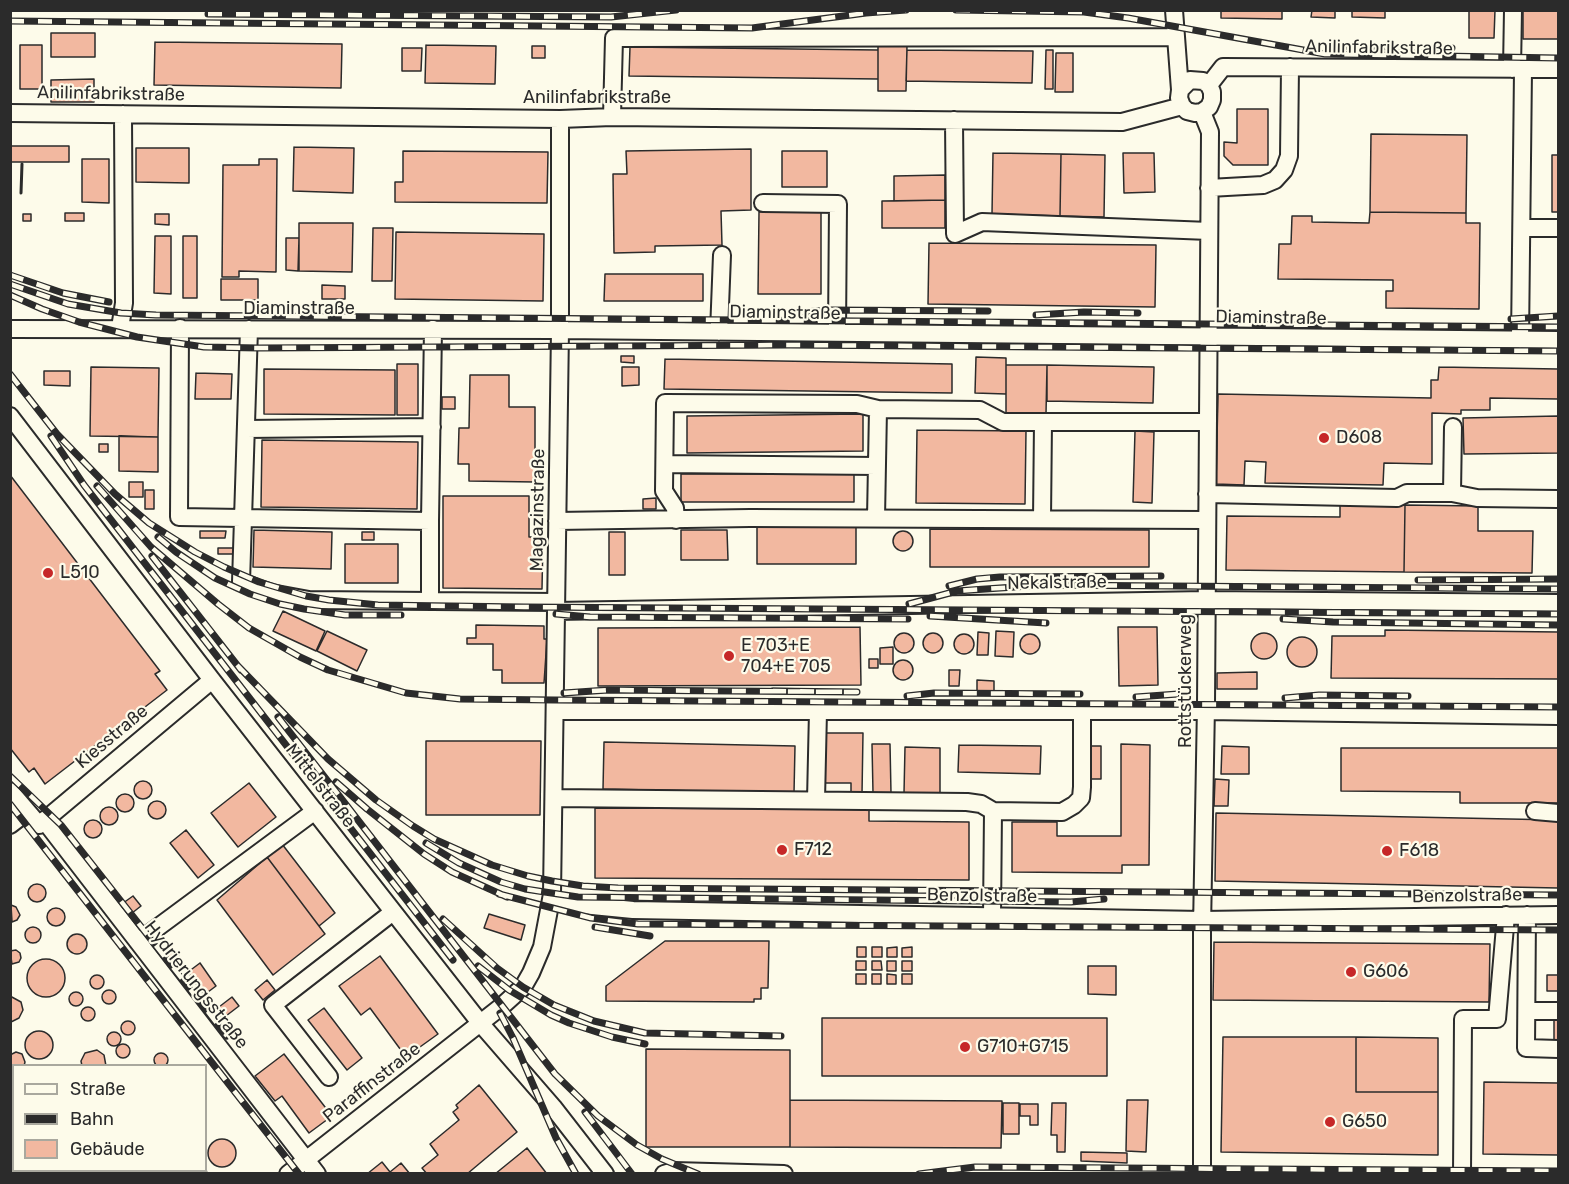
<!DOCTYPE html>
<html>
<head>
<meta charset="utf-8">
<style>
	body { margin:0 }
	#map { position:relative; width:1569px; height:1184px; overflow:hidden; background:#fdfbea; font-family:Rubik,sans-serif }
	canvas { display:block }
	.frame { position:absolute; inset:0; border:12px solid #2b2b2b; pointer-events:none }
	.legend { position:absolute; left:12px; top:1064px; width:195px; height:108px; box-sizing:border-box; background:#fdfbea; border:2px solid #a9a89e; margin:0; padding:8px 10px; list-style:none; font-size:18px; color:#2b2b2b }
	.legend li { display:flex; align-items:center; gap:12px; height:30px }
	.legend b { width:30px; border:2px solid #a9a89e }
</style>
</head>
<body>
<div id="map">
<canvas width="1569" height="1184"></canvas>
<div class="frame"></div>
<ul class="legend">
<li><b style="height:8px;background:#fdfbea"></b>Straße</li>
<li><b style="height:8px;background:#2b2b2b"></b>Bahn</li>
<li><b style="height:16px;background:#f2b8a0"></b>Gebäude</li>
</ul>
</div>
<script>
const g = document.querySelector('canvas').getContext('2d');
g.lineJoin = 'round';
function paint(path, color) { g.fillStyle = color; g.fill(path, 'evenodd'); }
const poly = rows => new Path2D(rows.map(r => 'M' + r).join(''));
function strokePath(path, color, width, dash) { g.strokeStyle = color; g.lineWidth = width; g.lineCap = dash ? 'butt' : 'round'; g.setLineDash(dash || []); g.stroke(path); }
function drawText(font, color, halo, rows, align = 'center') {
  g.font = font + ' Rubik,sans-serif'; g.lineWidth = 4.5; g.setLineDash([]); g.textBaseline = 'middle'; g.strokeStyle = halo; g.fillStyle = color; for (const [text, x, y, turn = 0] of rows) {
    g.save(); g.translate(x, y); g.rotate((+turn || 0) * Math.PI / 180); g.textAlign = isNaN(turn) ? turn : align; if (halo) g.strokeText(text, 0, 0); g.fillText(text, 0, 0); g.restore();
  }
}
const building = poly([
	[1221,10,1282,10,1282,19,1221,18,1221,10],
	[1312,10,1335,10,1335,18,1311,17,1312,10],
	[1352,10,1385,10,1385,18,1352,17,1352,10],
	[1469,10,1495,10,1494,38,1469,38,1469,10],
	[1523,10,1558,10,1558,39,1523,39,1523,10],
	[51,33,95,33,95,57,51,57,51,33],
	[155,42,342,44,341,88,154,85,155,42],
	[20,45,42,45,42,89,20,89,20,45],
	[426,45,496,46,495,84,425,83,426,45],
	[878,45,907,45,906,91,878,91,878,45],
	[532,46,545,46,545,58,532,58,532,46],
	[630,47,878,50,878,79,629,76,630,47],
	[402,48,422,48,421,71,402,71,402,48],
	[907,50,1033,51,1032,83,906,81,907,50],
	[1046,50,1053,50,1053,89,1045,89,1046,50],
	[1056,53,1073,53,1073,92,1055,92,1056,53],
	[94,79,94,102,51,102,51,80,94,79],
	[1237,109,1268,109,1268,165,1233,165,1224,156,1224,142,1237,143,1237,109],
	[1371,134,1467,135,1466,213,1370,212,1371,134],
	[10,146,69,146,69,162,10,162,10,146],
	[294,147,354,148,353,193,293,191,294,147],
	[136,148,189,148,189,183,136,182,136,148],
	[751,149,751,210,721,211,722,245,655,246,655,252,614,253,613,174,627,174,626,151,751,149],
	[403,151,548,152,547,203,395,202,395,182,403,182,403,151],
	[782,151,827,151,827,187,782,187,782,151],
	[993,153,1061,154,1060,216,992,214,993,153],
	[1123,153,1154,153,1155,192,1124,193,1123,153],
	[1061,154,1105,155,1104,217,1060,216,1061,154],
	[1552,155,1558,155,1558,212,1552,212,1552,155],
	[82,159,109,159,109,203,82,202,82,159],
	[259,159,277,159,276,272,239,271,239,277,222,277,223,165,259,165,259,159],
	[945,175,945,200,894,201,894,176,945,175],
	[945,200,945,228,882,228,882,201,945,200],
	[759,212,821,212,821,294,758,294,759,212],
	[1370,212,1466,213,1466,223,1480,223,1479,309,1386,308,1386,291,1393,291,1393,280,1278,279,1279,244,1291,244,1292,216,1312,216,1312,222,1369,223,1370,212],
	[65,213,84,213,84,221,65,221,65,213],
	[23,214,31,214,31,221,23,221,23,214],
	[155,214,169,214,169,225,155,224,155,214],
	[299,223,353,223,352,272,299,271,299,223],
	[373,228,393,228,392,281,372,281,373,228],
	[396,232,544,234,543,301,395,299,396,232],
	[155,236,171,236,171,294,154,293,155,236],
	[183,236,197,236,197,298,183,298,183,236],
	[286,238,299,238,298,271,286,270,286,238],
	[929,243,1156,245,1155,307,928,304,929,243],
	[605,274,703,274,703,301,604,301,605,274],
	[221,279,258,279,258,300,221,300,221,279],
	[322,285,345,286,345,299,322,299,322,285],
	[621,356,634,356,634,363,621,362,621,356],
	[976,357,1006,358,1006,394,975,393,976,357],
	[665,359,952,364,952,393,664,389,665,359],
	[397,364,418,364,418,415,397,415,397,364],
	[1006,365,1047,365,1046,414,1006,414,1006,365],
	[1047,365,1154,367,1153,403,1047,401,1047,365],
	[91,367,159,368,158,437,90,436,91,367],
	[622,367,639,367,639,385,622,386,622,367],
	[1439,367,1558,369,1558,399,1490,398,1490,410,1461,410,1461,414,1432,413,1432,464,1384,463,1383,485,1265,483,1266,462,1245,461,1244,485,1216,484,1218,394,1431,398,1431,380,1438,380,1439,367],
	[264,369,395,370,395,415,264,414,264,369],
	[44,371,70,371,70,386,44,385,44,371],
	[196,373,232,374,231,399,195,399,196,373],
	[470,375,509,375,509,407,535,407,535,482,469,481,469,464,458,464,459,428,469,428,470,375],
	[442,397,455,397,455,409,442,409,442,397],
	[863,414,863,451,687,453,687,416,863,414],
	[1558,416,1558,453,1464,454,1463,418,1558,416],
	[917,430,1026,431,1025,504,916,503,917,430],
	[1135,431,1154,432,1152,503,1133,502,1135,431],
	[119,436,158,437,158,472,119,471,119,436],
	[262,440,418,442,417,509,261,507,262,440],
	[99,444,108,444,108,452,99,452,99,444],
	[681,474,854,474,854,502,681,502,681,474],
	[10,475,160,671,155,674,167,690,45,784,34,768,29,772,10,748,10,475],
	[129,482,143,482,143,497,129,497,129,482],
	[145,490,154,490,154,509,145,509,145,490],
	[443,496,529,496,529,537,543,537,542,589,443,588,443,496],
	[656,498,656,509,643,509,643,499,656,498],
	[1340,504,1405,505,1404,572,1226,570,1227,516,1340,517,1340,504],
	[1405,505,1478,506,1478,531,1533,531,1532,573,1404,572,1405,505],
	[757,523,856,523,856,564,757,564,757,523],
	[930,529,1149,530,1149,567,930,567,930,529],
	[254,530,332,532,331,569,253,567,254,530],
	[681,530,727,530,728,560,681,560,681,530],
	'893 541a10 10 0 1 1 20 0a10 10 0 1 1-20 0Z',
	[200,531,226,531,225,538,200,538,200,531],
	[362,532,374,532,374,540,362,540,362,532],
	[609,532,625,532,625,575,609,575,609,532],
	[345,544,398,544,398,583,345,583,345,544],
	[218,548,237,548,236,554,218,554,218,548],
	[283,611,325,631,316,651,273,631,283,611],
	[476,625,544,626,544,639,547,639,544,683,502,683,502,670,493,670,493,644,467,644,467,638,476,638,476,625],
	[860,627,861,685,598,686,598,628,860,627],
	[1118,627,1157,627,1158,685,1119,686,1118,627],
	[1385,630,1558,632,1558,679,1331,678,1332,636,1385,636,1385,630],
	[327,631,367,650,357,671,317,651,327,631],
	[996,631,1014,632,1013,657,995,656,996,631],
	[978,632,989,633,988,655,977,655,978,632],
	'923 643a10 10 0 1 1 20 0a10 10 0 1 1-20 0Z',
	'894 643a10 10 0 1 1 20 0a10 10 0 1 1-20 0Z',
	'1251 646a13 13 0 1 1 26 0a13 13 0 1 1-26 0Z',
	'1020 644a10 10 0 1 1 20 0a10 10 0 1 1-20 0Z',
	'954 644a10 10 0 1 1 20 0a10 10 0 1 1-20 0Z',
	'1287 652a15 15 0 1 1 30 0a15 15 0 1 1-30 0Z',
	[893,647,893,664,880,664,880,648,893,647],
	[869,659,878,659,878,668,869,668,869,659],
	'893 670a10 10 0 1 1 20 0a10 10 0 1 1-20 0Z',
	[949,670,960,670,959,686,949,686,949,670],
	[1257,672,1257,689,1217,689,1217,673,1257,672],
	[977,680,994,681,994,695,977,695,977,680],
	[823,733,863,733,862,794,851,794,851,783,823,783,823,733],
	[426,741,541,741,540,815,426,815,426,741],
	[604,742,795,746,794,793,603,789,604,742],
	[872,744,890,744,891,793,873,793,872,744],
	[1121,744,1150,745,1149,865,1122,865,1122,873,1012,872,1012,822,1057,822,1057,836,1121,836,1121,744],
	[959,745,1041,746,1040,774,958,772,959,745],
	[1091,746,1101,746,1101,779,1091,779,1091,746],
	[1222,746,1249,747,1249,774,1221,774,1222,746],
	[905,747,940,748,940,793,904,793,905,747],
	[1341,748,1558,748,1558,803,1460,803,1460,792,1341,791,1341,748],
	[1215,779,1229,780,1228,806,1214,806,1215,779],
	'134 790a9 9 0 1 1 18 0a9 9 0 1 1-18 0Z',
	[249,783,276,817,238,847,211,813,249,783],
	'116 803a9 9 0 1 1 18 0a9 9 0 1 1-18 0Z',
	'148 810a9 9 0 1 1 18 0a9 9 0 1 1-18 0Z',
	'100 816a9 9 0 1 1 18 0a9 9 0 1 1-18 0Z',
	[595,808,869,809,869,821,969,822,969,880,595,878,595,808],
	[1216,813,1558,820,1558,888,1215,881,1216,813],
	'84 829a9 9 0 1 1 18 0a9 9 0 1 1-18 0Z',
	[186,830,214,865,198,878,170,843,186,830],
	[282,844,335,913,319,926,267,857,282,844],
	[267,857,325,934,273,975,217,900,267,857],
	'28 893a9 9 0 1 1 18 0a9 9 0 1 1-18 0Z',
	[133,896,141,906,127,917,119,906,133,896],
	[11,905,16,907,20,915,17,920,12,922,11,905],
	'47 917a9 9 0 1 1 18 0a9 9 0 1 1-18 0Z',
	[489,914,525,925,521,940,484,928,489,914],
	'25 935a8 8 0 1 1 16 0a8 8 0 1 1-16 0Z',
	'67 944a10 10 0 1 1 20 0a10 10 0 1 1-20 0Z',
	[665,941,769,941,768,988,761,988,761,999,754,999,754,1002,606,1001,606,986,665,941],
	[1214,942,1490,944,1489,1002,1213,1000,1214,942],
	[171,946,179,955,166,966,158,956,171,946],
	[857,947,866,947,866,957,857,957,857,947],
	[872,947,882,947,882,957,872,957,872,947],
	[897,947,897,957,887,957,887,948,897,947],
	[912,947,912,957,902,957,902,948,912,947],
	[16,950,20,953,21,958,19,962,12,964,10,951,16,950],
	[380,956,438,1034,406,1057,370,1008,361,1015,339,986,380,956],
	'27 978a19 19 0 1 1 38 0a19 19 0 1 1-38 0Z',
	[856,961,866,961,866,970,856,970,856,961],
	[872,961,881,961,882,970,872,970,872,961],
	[887,961,896,961,896,971,887,971,887,961],
	[902,961,912,961,912,971,902,971,902,961],
	[200,963,216,986,204,995,188,972,200,963],
	[1088,966,1116,966,1116,995,1088,994,1088,966],
	[856,974,866,974,866,984,856,984,856,974],
	[872,974,881,974,881,984,872,984,872,974],
	[887,974,896,975,896,984,887,984,887,974],
	[902,974,912,974,912,984,902,984,902,974],
	'90 982a7 7 0 1 1 14 0a7 7 0 1 1-14 0Z',
	[1547,975,1558,975,1558,991,1547,991,1547,975],
	[267,980,275,990,263,1000,255,990,267,980],
	'102 997a7 7 0 1 1 14 0a7 7 0 1 1-14 0Z',
	'69 999a7 7 0 1 1 14 0a7 7 0 1 1-14 0Z',
	[10,996,21,1002,23,1010,19,1018,11,1022,10,996],
	[232,997,239,1006,222,1019,215,1010,232,997],
	'81 1014a7 7 0 1 1 14 0a7 7 0 1 1-14 0Z',
	[324,1008,362,1058,347,1070,308,1020,324,1008],
	[822,1018,1107,1018,1107,1076,822,1076,822,1018],
	[1554,1018,1558,1018,1558,1040,1554,1040,1554,1018],
	'121 1028a7 7 0 1 1 14 0a7 7 0 1 1-14 0Z',
	'25 1045a14 14 0 1 1 28 0a14 14 0 1 1-28 0Z',
	'107 1039a7 7 0 1 1 14 0a7 7 0 1 1-14 0Z',
	[1223,1037,1356,1037,1356,1092,1438,1092,1438,1155,1221,1152,1223,1037],
	[1356,1037,1438,1038,1438,1092,1356,1092,1356,1037],
	'116 1051a7 7 0 1 1 14 0a7 7 0 1 1-14 0Z',
	[646,1049,790,1050,790,1147,646,1147,646,1049],
	[97,1050,104,1055,106,1066,82,1066,81,1061,85,1053,97,1050],
	[16,1052,22,1054,25,1062,24,1066,14,1066,14,1068,10,1066,10,1055,16,1052],
	'154 1060a7 7 0 1 1 14 0a7 7 0 1 1-14 0Z',
	[284,1054,332,1116,309,1133,282,1096,275,1101,255,1076,284,1054],
	[1484,1082,1558,1083,1558,1155,1483,1154,1484,1082],
	[479,1085,517,1132,467,1174,427,1174,422,1168,438,1155,430,1144,459,1120,453,1112,458,1108,456,1105,479,1085],
	[14,1090,14,1113,10,1109,10,1092,14,1090],
	[790,1100,1002,1101,1001,1148,790,1147,790,1100],
	[1127,1100,1148,1100,1146,1152,1126,1151,1127,1100],
	[1003,1103,1019,1103,1019,1134,1003,1134,1003,1103],
	[1052,1103,1066,1103,1065,1152,1057,1152,1057,1135,1051,1135,1052,1103],
	[1020,1104,1038,1104,1038,1125,1030,1125,1030,1116,1020,1116,1020,1104],
	'208 1153a14 14 0 1 1 28 0a14 14 0 1 1-28 0Z',
	[527,1148,547,1174,495,1174,527,1148],
	[1081,1152,1127,1153,1127,1163,1081,1161,1081,1152],
	[382,1162,390,1172,401,1163,410,1174,367,1174,382,1162],
	[206,1169,207,1174,177,1174,178,1170,206,1169],
	[62,1170,101,1170,98,1174,61,1174,62,1170],
	[123,1170,154,1170,154,1171,153,1174,123,1174,123,1170]
]);
paint(building, '#f2b8a0');
strokePath(building, '#2b2b2b', 1.5);
const minor = poly([
	[1174,10,1180,90,1179,98,1182,106,1187,111,1195,113,1202,112,1209,107,1212,100,1212,92,1209,85,1203,81,1190,80,1180,90],
	[1512,69,1513,10],
	[1209,85,1223,67,1558,69],
	[10,113,560,119,612,117,1122,122,1182,106],
	[612,117,614,38,1175,37],
	[954,120,955,234,982,222,1209,231],
	[1209,188,1263,185,1275,180,1284,170,1289,156,1290,67],
	[763,203,838,204,837,333],
	[1522,228,1558,228],
	[120,328,124,303,123,114],
	[180,328,179,517,430,521,430,601],
	[10,329,560,330,1558,340],
	[249,329,241,582,271,593,309,600,556,602],
	[719,332,722,255],
	[1520,340,1523,70],
	[10,416,212,680,481,1024,553,1107,605,1174],
	[246,429,432,427],
	[665,464,877,466],
	[1452,493,1453,427],
	[1207,494,1397,498,1407,493,1452,493,1477,498,1558,499],
	[876,518,878,409,980,410,1003,422,1207,422],
	[1042,519,1043,422],
	[676,520,675,508,664,491,665,403,857,404,878,409],
	[430,521,433,329],
	[557,521,750,518,1206,520],
	[556,611,1206,600,1558,603],
	[555,711,1206,711,1558,716],
	[10,791,39,825,212,680],
	[554,798,967,802,981,804,993,811,992,916],
	[816,800,818,711],
	[993,811,1062,812,1074,805,1081,798,1082,787,1082,711],
	[1535,811,1558,813],
	[44,820,317,1174],
	[10,825,27,812],
	[552,902,633,910,1202,920,1558,915],
	[1527,915,1526,1048,1558,1049],
	[138,942,315,811],
	[1527,1011,1558,1011],
	[329,1077,273,1005,393,912],
	[10,1158,14,1162],
	[288,1174,502,1006,523,987,531,973,542,947,552,894,560,330,560,119],
	[664,1174,674,1171,784,1174],
	[1202,1174,1202,928,1206,705,1210,132,1202,112],
	[1462,1174,1463,1019,1497,1019,1506,915]
]);
strokePath(minor, '#2b2b2b', 20);
strokePath(minor, '#fdfbea', 16);
const rail = poly([
	[956,10,1084,12,1128,18,1325,54,1558,58],
	[208,14,611,17,676,10],
	[10,21,752,28,866,13,906,10],
	[1329,46,1452,48],
	[10,275,63,293,109,302],
	[10,284,68,304,121,313,156,315,1558,327],
	[10,295,42,309,79,322,137,337,204,347,259,348,790,345,1558,351],
	[794,313,828,310,988,311],
	[1036,315,1084,312,1138,313],
	[1511,319,1558,316],
	[10,374,57,434,115,494,149,523,195,552,224,567,259,582,306,596,329,600,378,605,524,607,1558,614],
	[51,436,84,485,453,960],
	[97,486,151,547,218,604,249,628,300,657,328,670,406,693,460,699,555,700,1558,707],
	[158,537,176,552,215,578,250,594,280,604,304,609,345,615,401,615],
	[152,556,241,670],
	[1418,580,1558,579],
	[949,586,977,579,1000,577,1161,576],
	[909,604,957,591,1043,585,1558,589],
	[556,614,590,617,908,619],
	[930,616,1046,623],
	[1283,619,1333,622,1558,625],
	[237,665,328,759,376,800,413,826,434,839,492,865,528,876,552,881,583,886,618,888,1558,895],
	[564,693,608,690,857,692,773,691],
	[907,696,934,693,1080,694],
	[1136,697,1178,694],
	[1285,698,1319,695,1408,696],
	[278,717,555,1074,598,1116,637,1145,662,1159,698,1174],
	[10,776,61,825,227,1036],
	[336,782,367,809,424,854,452,872,507,897],
	[10,804,299,1174],
	[426,843,459,863,501,882,525,889,578,897,1071,902,1104,899],
	[499,894,591,918,638,924,1558,930],
	[443,919,497,968,523,987,554,1005,594,1021,645,1033,781,1036],
	[595,927,650,936],
	[478,966,509,990,551,1015,569,1023,612,1037,645,1044],
	[500,1013,513,1038,556,1138,576,1174],
	[585,1112,632,1174],
	[919,1174,975,1167,1558,1171]
]);
strokePath(rail, '#2b2b2b', 7);
strokePath(rail, '#fdfbea', 4.5, [14]);
strokePath(poly([
	[21,193,22,164]
]), '#2b2b2b', 3);
for (const [x, y, r, color] of [
	[1324,438,6,"#c62828"],
	[48,573,6,"#c62828"],
	[729,656,6,"#c62828"],
	[782,850,6,"#c62828"],
	[1387,851,6,"#c62828"],
	[1351,972,6,"#c62828"],
	[965,1047,6,"#c62828"],
	[1330,1122,6,"#c62828"]
]) { const dot = new Path2D(); dot.arc(x, y, r, 0, 2 * Math.PI); g.fillStyle = color; g.fill(dot); strokePath(dot, '#fdfbea', 2); }
drawText('18px', '#2b2b2b', '#fdfbea', [
	["Anilinfabrikstraße",1379,48,1],
	["Anilinfabrikstraße",111,94,1],
	["Anilinfabrikstraße",597,98],
	["Diaminstraße",299,309],
	["Diaminstraße",785,313,1],
	["Diaminstraße",1271,318,1],
	["Magazinstraße",538,510,-89],
	["Nekalstraße",1057,583,-1],
	["Rottstückerweg",1186,681,-90],
	["Kiesstraße",112,737,-40],
	["Mittelstraße",320,786,52],
	["Benzolstraße",982,896,1],
	["Benzolstraße",1467,896,-1],
	["Hydrierungsstraße",196,985,52],
	["Paraffinstraße",372,1083,-38]
]);
drawText('18px', '#2b2b2b', '#fdfbea', [
	["D608",1336,438],
	["L510",60,573],
	["E 703+E",741,646],
	["704+E 705",741,667],
	["F712",794,850],
	["F618",1399,851],
	["G606",1363,972],
	["G710+G715",977,1047],
	["G650",1342,1122]
], 'left');
</script>
</body>
</html>
